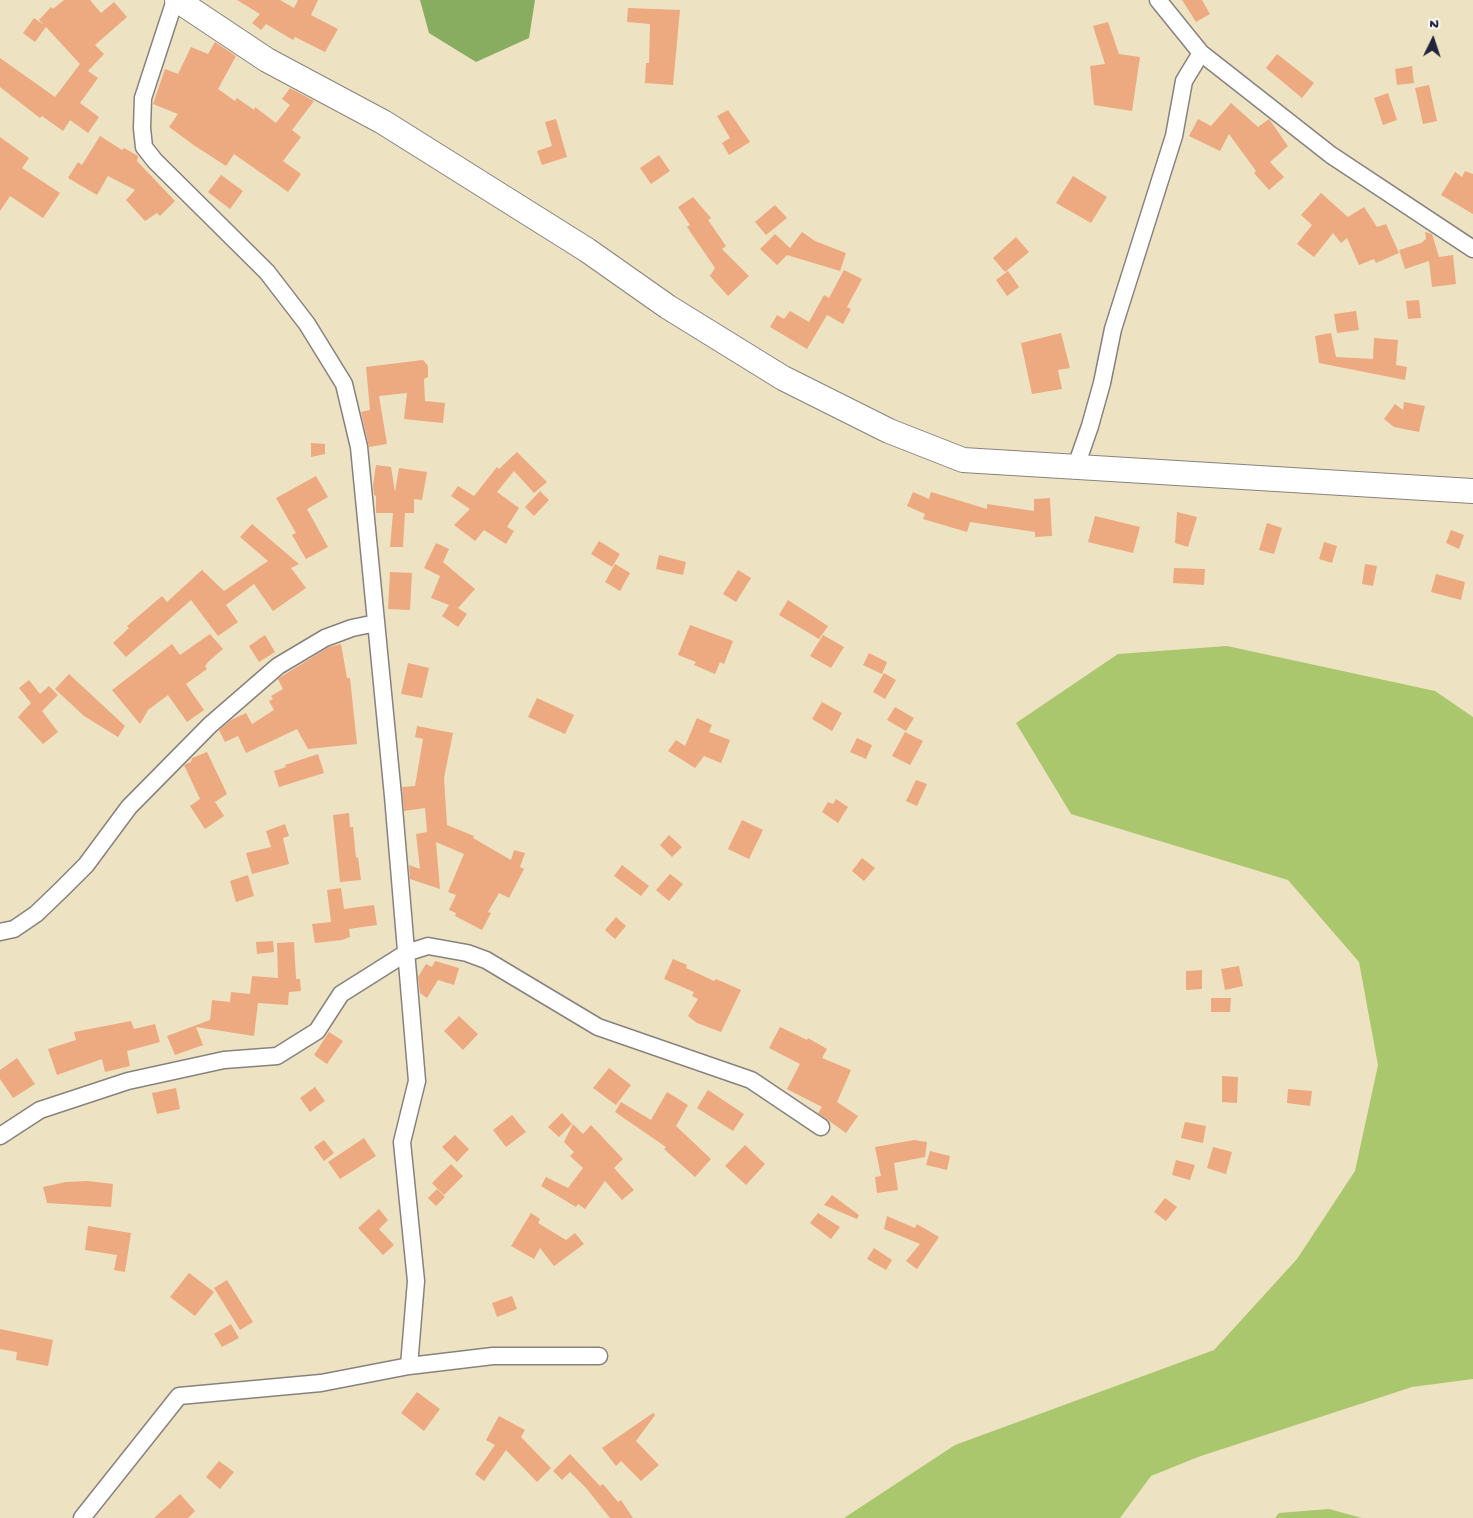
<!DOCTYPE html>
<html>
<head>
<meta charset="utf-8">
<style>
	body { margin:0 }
	#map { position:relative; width:1473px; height:1518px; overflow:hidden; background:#ede2c2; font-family:"Gochi Hand",sans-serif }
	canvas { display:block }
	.north { position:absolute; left:1408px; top:15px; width:50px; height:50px; -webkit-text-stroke:4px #fdfcf7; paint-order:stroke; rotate:4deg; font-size:14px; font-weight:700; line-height:20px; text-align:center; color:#22223b }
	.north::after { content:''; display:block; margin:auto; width:18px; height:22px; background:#22223b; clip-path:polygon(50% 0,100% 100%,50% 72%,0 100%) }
</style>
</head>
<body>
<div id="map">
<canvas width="1473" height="1518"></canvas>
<div class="north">N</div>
</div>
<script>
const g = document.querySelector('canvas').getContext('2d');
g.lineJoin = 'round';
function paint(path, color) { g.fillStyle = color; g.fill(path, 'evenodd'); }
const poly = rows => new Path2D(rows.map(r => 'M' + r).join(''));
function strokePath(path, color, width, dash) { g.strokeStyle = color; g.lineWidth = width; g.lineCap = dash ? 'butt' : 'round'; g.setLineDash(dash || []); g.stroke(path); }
paint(poly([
	[1227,646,1435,691,1473,717,1473,1379,1412,1387,1198,1457,1151,1476,1120,1518,844,1518,955,1445,1214,1350,1297,1259,1355,1171,1378,1065,1359,962,1288,880,1071,814,1016,723,1118,654],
	[1329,1509,1362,1518,1275,1518,1279,1513]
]), '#abc76d');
paint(poly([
	[420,0,535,0,529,38,476,62,429,33]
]), '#88ac60');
paint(poly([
	[64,0,90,0,101,13,114,2,127,17,95,45,104,54,88,71,98,78,80,103,99,117,88,133,70,120,63,131,42,116,40,118,0,87,0,58,55,97,80,64,46,27,35,42,23,33,34,18,44,25,39,20,51,7,53,9],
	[237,0,280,0,294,8,298,0,318,0,311,15,338,29,325,52,295,37,293,40,266,24,261,30,252,23,260,14],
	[1182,0,1202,0,1210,14,1196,22],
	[628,8,680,10,673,85,645,83,646,63,649,63,650,24,627,22],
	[1108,22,1119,54,1140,57,1132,111,1094,105,1090,66,1105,64,1093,26],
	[215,42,236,56,218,89,235,101,237,98,254,110,255,107,276,123,290,105,282,99,290,88,314,101,292,130,301,137,283,161,301,174,288,192,234,154,226,166,195,146,169,127,178,114,153,104,165,69,178,74,191,47,208,54],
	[1277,54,1314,83,1302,98,1266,68],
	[1412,66,1414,83,1397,85,1395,69],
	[1429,85,1437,121,1423,124,1415,88],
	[1388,93,1397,120,1383,125,1374,98],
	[1231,103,1258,127,1269,119,1288,146,1270,162,1284,177,1269,190,1254,173,1256,171,1229,134,1220,151,1189,136,1198,119,1211,126],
	[728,110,750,142,729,155,722,143,730,138,717,116],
	[556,119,567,157,542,165,537,151,552,146,545,122],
	[100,136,122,150,124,148,138,156,137,161,175,201,160,216,157,213,145,221,126,200,135,190,108,176,97,195,68,178,78,162,82,165],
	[0,137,29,158,22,168,60,193,43,218,10,196,0,211],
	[659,155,670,171,651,184,640,168],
	[1465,171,1473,174,1473,214,1441,195,1455,172,1462,177],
	[221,175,243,191,230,209,208,192],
	[1073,176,1107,197,1091,223,1056,203],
	[1321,193,1348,217,1364,207,1377,227,1386,224,1399,253,1376,263,1374,259,1359,265,1347,238,1341,243,1333,233,1314,257,1297,244,1312,225,1301,215],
	[693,197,711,218,708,220,726,246,722,249,749,276,728,296,710,276,715,268,687,227,690,225,678,207],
	[775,205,787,218,766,235,755,222],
	[802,232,815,241,846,253,840,271,787,255,777,265,760,249,775,234,790,248],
	[1425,232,1432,234,1439,257,1453,255,1456,284,1432,287,1429,261,1405,269,1399,250,1421,243,1426,239],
	[1016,237,1029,252,1005,272,993,258],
	[844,270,862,279,847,307,851,309,843,324,827,315,807,349,770,327,777,315,784,319,790,311,809,322,824,295,829,298],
	[1008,271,1019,287,1007,296,996,280],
	[1419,300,1421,318,1408,319,1406,301],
	[1356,311,1359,330,1337,333,1334,314],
	[1061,333,1070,368,1058,370,1062,389,1032,394,1021,343],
	[1331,333,1336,357,1373,359,1374,338,1398,340,1396,365,1407,367,1405,380,1319,363,1315,336],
	[423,360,428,366,428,377,424,379,425,401,445,403,443,423,404,419,407,393,379,396,387,444,369,447,361,412,370,410,366,367],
	[1404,402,1425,406,1419,432,1394,427,1384,419,1395,404,1403,410],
	[311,443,325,444,325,454,311,457],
	[517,452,547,482,534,493,514,471,497,492,519,508,507,527,514,531,506,544,484,530,475,541,454,525,470,509,451,496,458,486,474,496,497,467,499,469],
	[376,465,391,467,395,492,399,468,427,472,422,500,414,499,414,513,405,513,403,547,390,547,393,513,376,513,376,496,374,495,373,485],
	[316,476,328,497,307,509,328,547,306,559,292,535,296,533,276,498],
	[540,491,549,500,534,516,525,507],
	[913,492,929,499,931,492,987,509,987,504,1034,511,1034,499,1050,498,1052,536,1035,537,1035,532,970,522,967,532,923,519,925,514,907,506],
	[1177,512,1197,517,1188,547,1175,543],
	[1095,516,1140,527,1133,553,1088,542],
	[1267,523,1282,528,1274,554,1259,550],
	[252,524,299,564,291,568,306,588,273,611,254,584,226,605,238,622,218,636,191,600,126,657,113,643,129,628,127,626,162,596,167,602,202,570,224,591,268,561,240,537],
	[1451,530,1464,535,1459,549,1446,543],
	[599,541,620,554,612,567,591,554],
	[1324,542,1337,546,1332,563,1319,559],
	[436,543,449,549,443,562,475,589,458,608,467,614,458,627,442,616,449,605,431,598,440,576,424,568],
	[659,555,686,562,683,575,656,569],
	[615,564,630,573,620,591,605,582],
	[1365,564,1377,566,1373,586,1362,584],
	[1174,568,1205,569,1204,585,1173,583],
	[738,570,751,578,736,602,723,594],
	[390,572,412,573,410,610,388,609],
	[1436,574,1465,582,1461,600,1431,592],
	[788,600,828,626,819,639,779,615],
	[690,625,733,641,724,664,720,662,715,674,694,665,696,662,678,655],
	[210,634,223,649,209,661,205,666,207,669,186,684,204,710,187,722,168,695,148,710,140,724,112,690,172,644,180,655],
	[265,635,275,652,259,662,249,646],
	[823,635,844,647,831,668,810,656],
	[341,644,347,678,350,678,357,744,308,749,297,729,246,753,238,736,225,742,219,730,231,720,246,713,252,724,274,710,269,701,273,699,271,696,283,689,278,679,279,678,329,647],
	[869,653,887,662,882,674,863,665],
	[408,663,429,668,422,698,401,694],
	[884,673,896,680,885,699,873,692],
	[69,674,125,726,118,737,84,716,55,689],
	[29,680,40,694,49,686,58,695,42,711,58,732,43,744,18,717,31,703,19,688],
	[537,698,574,715,565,734,528,717],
	[822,702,842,713,832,731,812,719],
	[895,707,914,718,906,731,887,720],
	[697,718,712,725,709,732,730,740,721,763,704,756,695,768,668,751,676,740,685,746],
	[417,726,453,733,444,778,447,825,474,836,473,838,511,860,514,850,525,853,520,867,524,869,509,898,499,893,488,912,491,913,482,930,455,916,456,913,449,910,456,895,448,892,464,854,436,842,440,889,410,879,409,865,420,869,416,834,427,832,425,808,404,811,402,787,415,786,423,739,415,737],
	[905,732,923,741,910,765,892,756],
	[857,738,872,745,866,759,850,752],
	[207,752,227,794,215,802,224,816,205,829,190,806,200,799,184,765,191,762,192,758],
	[318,754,324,773,279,787,274,771,286,767,285,765],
	[916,780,927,784,917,806,906,801],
	[836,799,848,807,838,823,822,812,828,802,833,804],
	[349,813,350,827,353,827,356,858,358,857,361,880,340,882,333,815],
	[742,820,763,830,749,859,728,849],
	[285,824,289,836,283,838,289,864,252,874,246,853,271,847,266,831],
	[669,835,682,847,672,857,660,845],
	[862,858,875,868,864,881,852,871],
	[622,865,649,886,641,896,614,876],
	[670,874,683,884,669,901,656,890],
	[248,875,254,896,236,902,230,881],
	[341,888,344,909,374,905,377,925,349,929,350,937,342,940,315,943,312,924,331,922,327,890],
	[616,917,626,926,615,939,605,930],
	[273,941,274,952,257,954,256,942],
	[294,942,296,979,300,979,301,991,289,992,288,1005,258,1003,254,1036,196,1027,203,1045,175,1055,167,1036,210,1020,212,1000,230,1002,231,992,250,994,252,976,278,978,277,943],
	[673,959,687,965,686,968,714,981,716,979,741,990,721,1032,697,1023,688,1016,698,999,692,996,694,992,664,979],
	[435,961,459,968,454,985,438,980,427,998,420,993,418,977,426,964,432,967],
	[1239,966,1243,986,1225,990,1221,969],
	[1202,970,1202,989,1186,990,1186,971],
	[1211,998,1231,998,1230,1012,1211,1012],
	[459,1016,478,1034,463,1050,444,1031],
	[131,1021,134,1029,155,1024,160,1042,127,1051,130,1066,105,1072,102,1059,57,1075,48,1049,76,1040,74,1032],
	[780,1027,807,1040,808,1038,827,1049,822,1058,851,1070,837,1102,858,1116,846,1133,818,1113,822,1107,787,1089,800,1064,769,1048],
	[329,1032,343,1041,327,1064,314,1055],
	[17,1058,35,1084,13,1098,0,1079,0,1070],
	[609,1068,631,1085,616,1105,593,1088],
	[1222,1076,1238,1077,1237,1103,1222,1102],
	[315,1087,325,1101,310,1112,300,1098],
	[176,1088,180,1109,157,1114,152,1093],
	[1288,1089,1312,1091,1310,1106,1287,1103],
	[708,1090,744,1114,733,1131,697,1108],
	[667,1092,688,1105,676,1126,711,1159,695,1177,664,1149,666,1147,615,1112,621,1102,651,1120],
	[562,1113,572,1124,559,1137,548,1127],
	[512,1115,526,1132,506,1147,493,1130],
	[1185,1122,1206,1126,1203,1143,1181,1138],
	[573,1124,583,1134,591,1125,623,1159,614,1168,634,1190,622,1200,605,1181,585,1209,578,1204,576,1207,541,1186,546,1177,568,1188,583,1168,570,1156,574,1152,564,1142],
	[455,1135,469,1149,457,1162,442,1147],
	[364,1138,376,1156,340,1179,328,1162],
	[324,1140,334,1153,324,1161,314,1147],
	[914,1140,927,1142,925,1157,894,1163,898,1190,877,1193,875,1177,881,1176,875,1147],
	[745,1145,765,1164,746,1185,725,1166],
	[1213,1147,1232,1152,1226,1174,1207,1168],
	[930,1151,950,1156,947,1170,926,1165],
	[1176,1160,1195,1165,1190,1180,1172,1175],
	[451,1164,463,1176,444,1195,432,1183],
	[88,1181,113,1184,111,1207,47,1203,43,1187,66,1182],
	[437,1189,445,1197,436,1206,428,1198],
	[832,1195,859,1215,857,1219,824,1205],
	[1165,1198,1177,1207,1166,1221,1154,1212],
	[379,1209,388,1220,379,1229,394,1245,383,1255,358,1228],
	[531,1213,540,1219,538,1223,566,1240,575,1233,584,1244,554,1266,540,1248,534,1259,511,1246],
	[818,1213,840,1227,831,1239,810,1223],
	[887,1216,915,1228,917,1224,939,1237,917,1269,906,1261,920,1244,884,1229],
	[88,1226,131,1233,125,1272,114,1270,117,1255,85,1250],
	[874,1248,892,1260,886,1270,867,1259],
	[189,1273,214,1292,195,1316,170,1297],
	[227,1280,253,1322,240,1330,214,1288],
	[512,1296,517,1309,497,1317,492,1303],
	[231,1324,239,1338,222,1347,214,1334],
	[0,1329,53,1340,48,1366,16,1360,17,1352,0,1349],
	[417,1392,440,1409,424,1431,401,1413],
	[653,1413,655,1415,636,1441,659,1465,641,1481,621,1461,616,1466,602,1448],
	[499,1416,525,1430,521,1437,551,1468,537,1482,506,1450,484,1481,475,1474,495,1445,486,1440],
	[570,1454,600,1486,603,1484,618,1502,621,1500,633,1518,610,1518,587,1489,570,1472,562,1480,553,1471],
	[219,1461,234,1472,220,1489,206,1477],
	[180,1494,195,1511,188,1518,154,1518]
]), '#edaa81');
const street = poly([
	[175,0,143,98,142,128,144,147,155,161,267,272,307,324,344,384,359,447,393,796,417,1081,402,1142,416,1281,409,1366],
	[1158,0,1201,53,1331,155,1473,249],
	[1075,469,1090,426,1102,383,1113,329,1174,136,1184,81,1201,53],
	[0,932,14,929,36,914,61,890,86,865,129,807,210,725,278,666,325,638,352,628,376,623],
	[0,1136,40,1110,128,1081,224,1060,277,1056,317,1031,341,994,406,953,428,946,467,953,486,960,598,1027,751,1080,821,1127],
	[82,1518,179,1396,321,1383,409,1366,493,1356,599,1356]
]);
const secondary = poly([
	[177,0,267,60,383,122,587,250,668,307,783,378,889,431,963,460,1473,491]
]);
strokePath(street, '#88827e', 19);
strokePath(secondary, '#88827e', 26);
strokePath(street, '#fff', 16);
strokePath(secondary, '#fff', 24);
</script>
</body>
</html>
